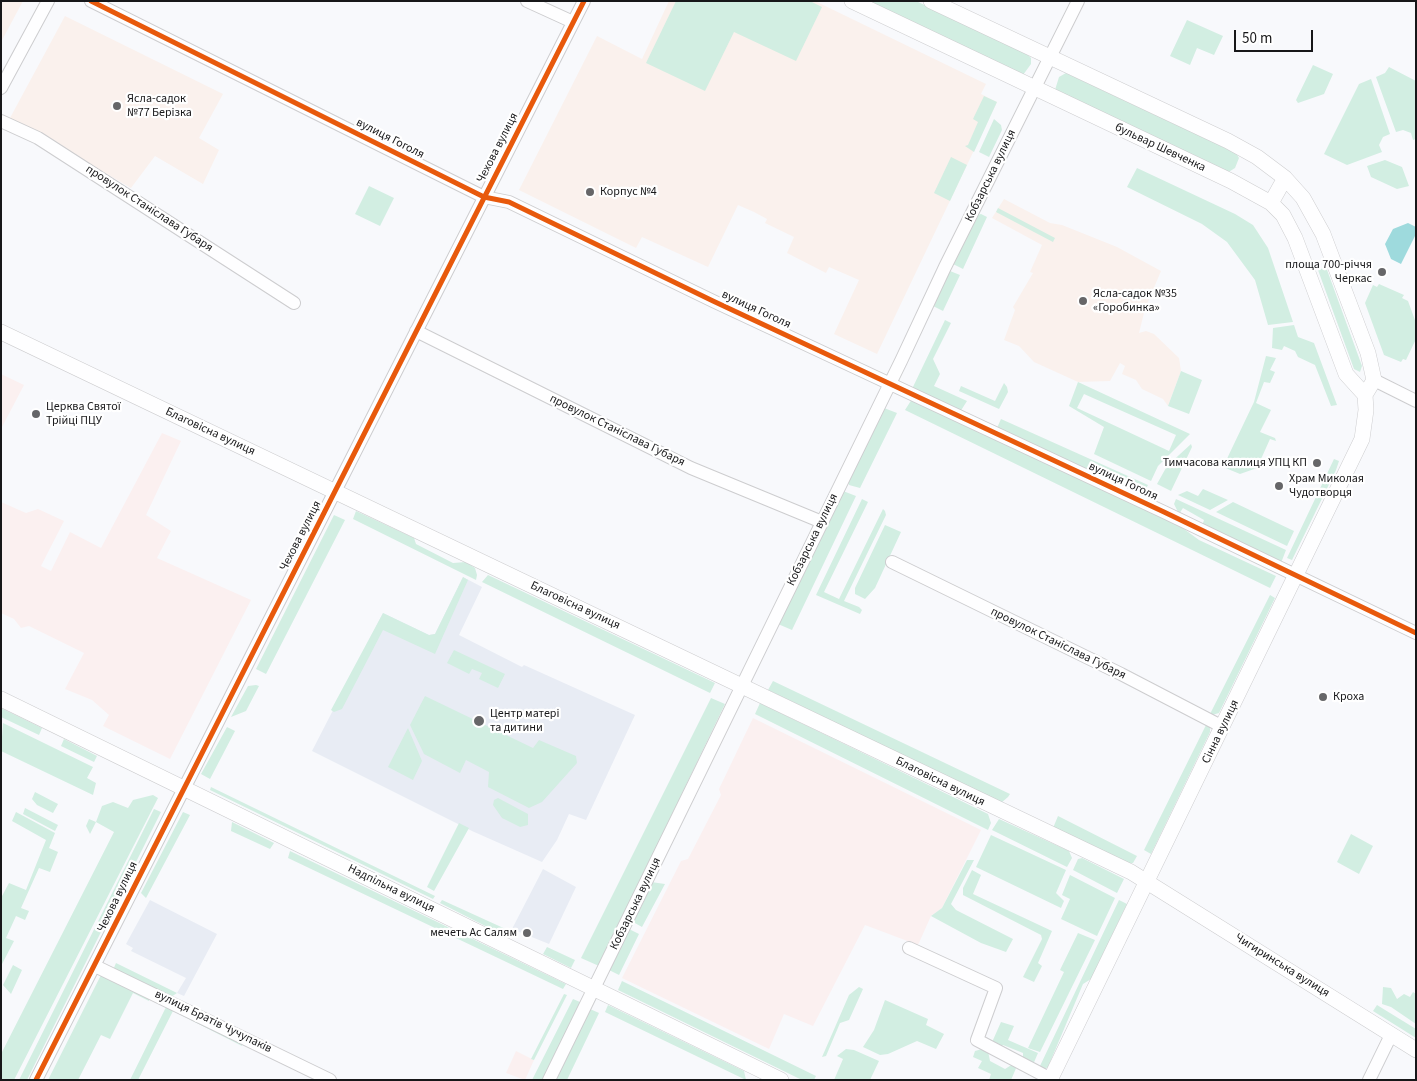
<!DOCTYPE html>
<html>
<head>
<meta charset="utf-8">
<style>
	body { margin:0 }
	#map { position:relative; width:1417px; height:1081px; overflow:hidden; background:#f8f9fc; font-family:"Source Sans 3",sans-serif }
	canvas { display:block }
	.frame { position:absolute; inset:0; border:2px solid #171719; pointer-events:none }
	.scale { position:absolute; left:1234px; top:30px; width:79px; height:22px; box-sizing:border-box; border:2px solid #171719; border-top:0; padding-left:6px; font-size:15px; line-height:18px; white-space:nowrap; color:#171719; -webkit-text-stroke:4px #fff; paint-order:stroke }
</style>
</head>
<body>
<div id="map">
<canvas width="1417" height="1081"></canvas>
<div class="frame"></div>
<div class="scale">50 m</div>
</div>
<script>
const g = document.querySelector('canvas').getContext('2d');
g.lineJoin = 'round';
function paint(path, color) { g.fillStyle = color; g.fill(path, 'evenodd'); }
const poly = rows => new Path2D(rows.map(r => 'M' + r).join(''));
function strokePath(path, color, width, dash) { g.strokeStyle = color; g.lineWidth = width; g.lineCap = dash ? 'butt' : 'round'; g.setLineDash(dash || []); g.stroke(path); }
function drawText(font, color, halo, rows, align = 'center') {
  g.font = font + ' "Source Sans 3",sans-serif'; g.lineWidth = 4.5; g.setLineDash([]); g.textBaseline = 'middle'; g.strokeStyle = halo; g.fillStyle = color; for (const [text, x, y, turn = 0] of rows) {
    g.save(); g.translate(x, y); g.rotate((+turn || 0) * Math.PI / 180); g.textAlign = isNaN(turn) ? turn : align; if (halo) g.strokeText(text, 0, 0); g.fillText(text, 0, 0); g.restore();
  }
}
paint(poly([
	[463,577,482,587,459,635,522,667,524,665,635,715,586,820,569,814,557,840,542,862,472,831,312,751,383,613,429,635,435,634],
	[543,869,576,887,549,944,512,929],
	[150,900,217,934,184,996,177,993,186,978,131,951,133,948,126,944]
]), '#e8ecf4');
paint(poly([
	[1,374,24,385,1,429],
	[162,433,181,441,146,515,171,531,157,558,251,600,170,759,103,726,109,715,92,700,65,689,84,653,29,626,21,628,14,619,1,613,1,502,26,513,38,509,64,521,41,566,51,571,70,532,101,548],
	[753,718,981,830,942,908,931,916,918,945,865,925,813,1026,784,1014,769,1049,622,978,681,861,688,859,721,795,719,789],
	[516,1051,534,1060,525,1080,506,1073]
]), '#fbf0f0');
paint(poly([
	[1,1,23,1,1,42],
	[669,1,815,1,986,84,981,94,997,102,877,354,834,334,859,280,829,267,826,273,787,253,794,237,765,223,767,219,754,212,738,205,708,267,642,237,636,248,519,190,597,36,642,59],
	[65,16,223,94,199,138,219,150,203,184,155,156,131,188,10,118],
	[1004,199,1050,223,1062,225,1117,247,1161,271,1145,309,1139,333,1146,331,1154,334,1179,358,1181,371,1168,406,1163,399,1142,389,1136,380,1122,374,1125,366,1120,363,1110,381,1078,382,1034,362,1019,346,1004,340,1015,310,1013,307,1033,273,1030,272,1042,245,992,218]
]), '#faf1ed');
paint(poly([
	[676,1,810,1,822,7,796,61,734,32,705,91,646,63],
	[867,1,916,1,1027,54,1031,58,1031,64,1023,75],
	[1187,20,1223,36,1214,55,1197,48,1190,65,1170,56],
	[1313,65,1333,74,1324,94,1298,103,1296,100],
	[1389,67,1416,81,1416,139,1413,140,1411,133,1403,130,1396,132,1376,77,1385,73],
	[1066,73,1236,153,1239,158,1235,168,1227,173,1055,90,1059,77],
	[1371,79,1390,134,1383,137,1379,145,1382,152,1347,165,1324,154,1359,84],
	[984,96,997,102,974,152,965,146,968,145,978,122,973,119],
	[994,119,1001,125,1002,130,989,157,979,152],
	[951,157,967,165,950,201,934,193],
	[1385,160,1402,167,1409,186,1397,189,1371,177,1367,166],
	[1137,168,1235,214,1253,225,1268,248,1293,322,1268,325,1255,280,1227,242,1202,224,1127,187],
	[369,186,394,198,380,226,355,214],
	[998,208,1055,238,1053,242,996,212],
	[981,214,987,217,963,269,953,264,977,215],
	[1326,267,1362,366,1360,372,1354,369,1318,270],
	[950,271,960,275,943,311,933,306],
	[1379,284,1404,295,1402,298,1408,301,1416,323,1416,339,1406,360,1403,359,1401,362,1384,355,1365,303,1373,285,1377,287],
	[945,320,951,323,933,359,940,374,934,386,967,401,960,412,912,389],
	[1294,325,1298,337,1314,343,1337,405,1331,406,1315,365,1298,357,1295,351,1284,346,1282,350,1272,348,1273,328],
	[1266,356,1276,358,1270,370,1275,372,1270,383,1264,382,1256,403,1271,410,1260,432,1275,438,1276,441,1270,439,1257,468,1240,474,1223,467,1254,402],
	[1181,371,1202,380,1189,414,1168,406],
	[1078,382,1190,434,1158,466,1151,481,1094,454,1104,427,1069,406],
	[1084,394,1176,435,1169,451,1077,408],
	[1004,383,1007,387,1008,392,999,409,959,391,961,386,995,401],
	[912,399,1180,526,1199,540,1276,576,1270,588,905,410],
	[884,408,897,413,860,488,849,485,848,481],
	[1001,419,1148,485,1144,492,1139,496,997,428],
	[1191,444,1192,447,1171,491,1157,484,1167,466],
	[1334,459,1339,461,1336,470,1292,560,1287,558],
	[1203,489,1228,500,1210,510,1178,495,1187,491,1198,496],
	[843,491,856,496,792,630,778,624],
	[862,499,868,502,824,592,839,599,883,509,885,511,886,515,844,601,859,607,862,610,860,614,816,595],
	[1176,499,1286,550,1281,563,1202,526,1204,520,1183,508,1179,514,1174,504],
	[1233,502,1294,531,1287,546,1216,512],
	[356,511,414,538,416,544,453,563,466,562,475,568,477,575,476,580,353,519],
	[334,515,345,520,266,674,256,669],
	[885,525,901,532,875,588,865,599,855,594,855,588],
	[488,575,715,683,710,693,482,582],
	[463,577,468,580,435,654,383,630,342,709,334,712,331,710,383,613,429,635,435,634],
	[1270,595,1275,598,1219,713,1209,716],
	[454,650,505,674,498,688,479,679,482,673,472,669,469,674,447,663],
	[773,681,1010,794,1008,797,1001,803,768,690],
	[256,685,259,686,246,711,231,717,248,686],
	[425,696,533,748,539,740,576,756,577,763,542,802,529,808,488,787,489,772,466,760,460,773,424,754,410,725],
	[711,698,725,704,599,966,581,958],
	[760,703,988,814,991,823,988,830,755,714],
	[1,708,42,728,39,735,1,717],
	[3,723,93,767,87,778,96,783,93,795,1,751],
	[1206,725,1210,727,1210,732,1151,854,1144,850],
	[227,727,235,731,210,779,201,774],
	[408,728,422,761,413,780,388,767],
	[64,739,97,756,94,762,61,746],
	[211,787,435,896,433,899,210,790],
	[35,792,58,804,53,813,37,805,32,799],
	[153,795,158,798,14,1080,1,1080,1,1054,114,832,96,822,90,834,86,826,89,819,96,822,102,806,113,802,128,808,133,800],
	[498,798,528,814,528,825,520,827,502,818,493,805,494,800],
	[25,808,58,825,55,831,23,814],
	[154,809,161,812,27,1080,19,1080],
	[16,812,55,833,49,848,58,852,50,872,39,868,21,908,29,911,25,920,16,916,6,938,14,941,1,966,1,898,9,883,26,890,46,840,12,821],
	[183,812,190,815,146,898,141,893],
	[1058,816,1137,856,1133,863,1127,863,1053,828],
	[999,819,1069,851,1072,858,1067,867,992,830],
	[232,822,274,843,270,849,231,831],
	[459,823,469,828,434,891,427,887],
	[1351,834,1373,846,1359,874,1337,862],
	[991,835,1066,870,1056,893,1064,901,1061,908,976,867],
	[290,851,566,984,563,989,288,858],
	[1082,858,1124,879,1117,893,1073,870,1078,859],
	[967,860,974,860,951,904,956,910,1013,939,1006,952,981,943,931,916,942,908],
	[972,870,981,875,973,894,1052,931,1038,963,1042,966,1034,982,1023,977,1042,939,1041,935,963,895,963,888],
	[1070,875,1115,898,1097,936,1061,919,1070,899,1062,895],
	[651,882,665,884,642,927,633,922],
	[442,900,510,931,507,937,440,903],
	[1119,900,1127,904,1091,979,1083,984,1048,1067,1043,1070,1039,1068],
	[629,929,639,934,619,975,609,970],
	[1078,933,1095,940,1040,1052,1028,1048,1064,972,1060,970],
	[547,947,575,960,571,968,543,954],
	[116,963,177,993,171,997,113,970],
	[13,965,22,970,11,994,3,985],
	[101,975,149,995,149,1001,133,993,110,1039,101,1035,78,1080,48,1080],
	[622,981,816,1076,814,1080,802,1080,618,990],
	[859,987,863,989,849,1020,840,1023,826,1056,822,1057,849,995],
	[1383,987,1391,988,1397,999,1404,994,1410,997,1413,992,1416,994,1416,1024,1391,1007,1382,1004],
	[564,994,567,995,534,1060,531,1059],
	[573,999,580,1002,543,1080,532,1080],
	[885,1000,928,1019,926,1025,944,1034,936,1049,917,1041,888,1054,880,1055,863,1047,874,1030],
	[168,1003,243,1041,242,1046,173,1011,138,1080,130,1080],
	[608,1005,744,1071,746,1080,605,1012],
	[1377,1005,1416,1029,1416,1038,1373,1011],
	[590,1009,599,1013,567,1080,556,1080],
	[1001,1022,1014,1026,1008,1040,1038,1053,1032,1067,1023,1063,1023,1053,1003,1045,996,1049,992,1045,993,1040],
	[846,1049,854,1050,879,1061,870,1080,834,1080,843,1059,837,1056],
	[982,1049,988,1051,990,1061,1005,1069,1013,1064,1017,1066,1011,1080,989,1080,991,1074,978,1068,982,1061,973,1057,975,1051]
]), '#d2eee2');
paint(poly([
	[1408,223,1416,227,1416,234,1401,264,1391,259,1385,244,1393,229]
]), '#9edadd');
const minor = poly([
	[91,1,484,197,509,202,713,301,1164,512,1416,633],
	[527,1,573,22],
	[1,88,48,1],
	[1,121,38,138,294,303],
	[416,331,691,468,822,522],
	[1374,380,1416,401],
	[892,562,1121,674,1223,727],
	[909,948,996,988,977,1040,1051,1079],
	[95,966,330,1080],
	[36,1080,584,1],
	[549,1080,901,361,945,267,1078,1],
	[1369,1080,1391,1035]
]);
const major = poly([
	[852,1,1231,181,1271,203,1283,215,1295,238,1346,374,1365,395],
	[931,1,1228,141,1257,157,1285,178,1303,198,1323,234,1368,353,1374,380,1365,395,1366,410,1362,439,1050,1080],
	[1271,203,1285,178],
	[1,332,1131,872,1416,1050],
	[1,699,781,1080]
]);
strokePath(minor, '#cdcdcf', 14);
strokePath(major, '#cdcdcf', 16);
strokePath(minor, '#fefeff', 12);
strokePath(major, '#fefeff', 15);
strokePath(poly([
	[91,1,484,197,509,202,713,301,1164,512,1416,633],
	[36,1080,584,1]
]), '#e8590c', 5);
for (const [x, y, r, color] of [
	[117,106,5,"#666668"],
	[590,192,5,"#666668"],
	[1382,272,5,"#666668"],
	[1083,301,5,"#666668"],
	[36,414,5,"#666668"],
	[1317,463,5,"#666668"],
	[1279,486,5,"#666668"],
	[1323,697,5,"#666668"],
	[479,721,6,"#666668"],
	[527,933,5,"#666668"]
]) { const dot = new Path2D(); dot.arc(x, y, r, 0, 2 * Math.PI); g.fillStyle = color; g.fill(dot); strokePath(dot, '#fff', 2); }
drawText('12px', '#171719', '#fff', [
	["Ясла-садок",127,99],
	["№77 Берізка",127,113],
	["Корпус №4",600,192],
	["площа 700-річчя",1372,265,"right"],
	["Черкас",1372,279,"right"],
	["Ясла-садок №35",1093,294],
	["«Горобинка»",1093,308],
	["Церква Святої",46,407],
	["Трійці ПЦУ",46,421],
	["Тимчасова каплиця УПЦ КП",1307,463,"right"],
	["Храм Миколая",1289,479],
	["Чудотворця",1289,493],
	["Кроха",1333,697],
	["Центр матері",490,714],
	["та дитини",490,728],
	["мечеть Ас Салям",517,933,"right"]
], 'left');
drawText('12px', '#171719', '#fff', [
	["вулиця Гоголя",390,139,27],
	["Чехова вулиця",498,148,-63],
	["бульвар Шевченка",1160,148,25],
	["Кобзарська вулиця",991,176,-64],
	["провулок Станіслава Губаря",149,209,33],
	["вулиця Гоголя",756,310,25],
	["провулок Станіслава Губаря",617,431,26],
	["Благовісна вулиця",210,432,25],
	["вулиця Гоголя",1123,482,25],
	["Чехова вулиця",301,536,-63],
	["Кобзарська вулиця",813,540,-64],
	["Благовісна вулиця",575,606,25],
	["провулок Станіслава Губаря",1058,644,26],
	["Сінна вулиця",1221,732,-64],
	["Благовісна вулиця",940,782,26],
	["Надпільна вулиця",391,889,26],
	["Чехова вулиця",118,897,-64],
	["Кобзарська вулиця",636,904,-64],
	["Чигиринська вулиця",1282,966,32],
	["вулиця Братів Чучупаків",213,1022,26]
]);
</script>
</body>
</html>
